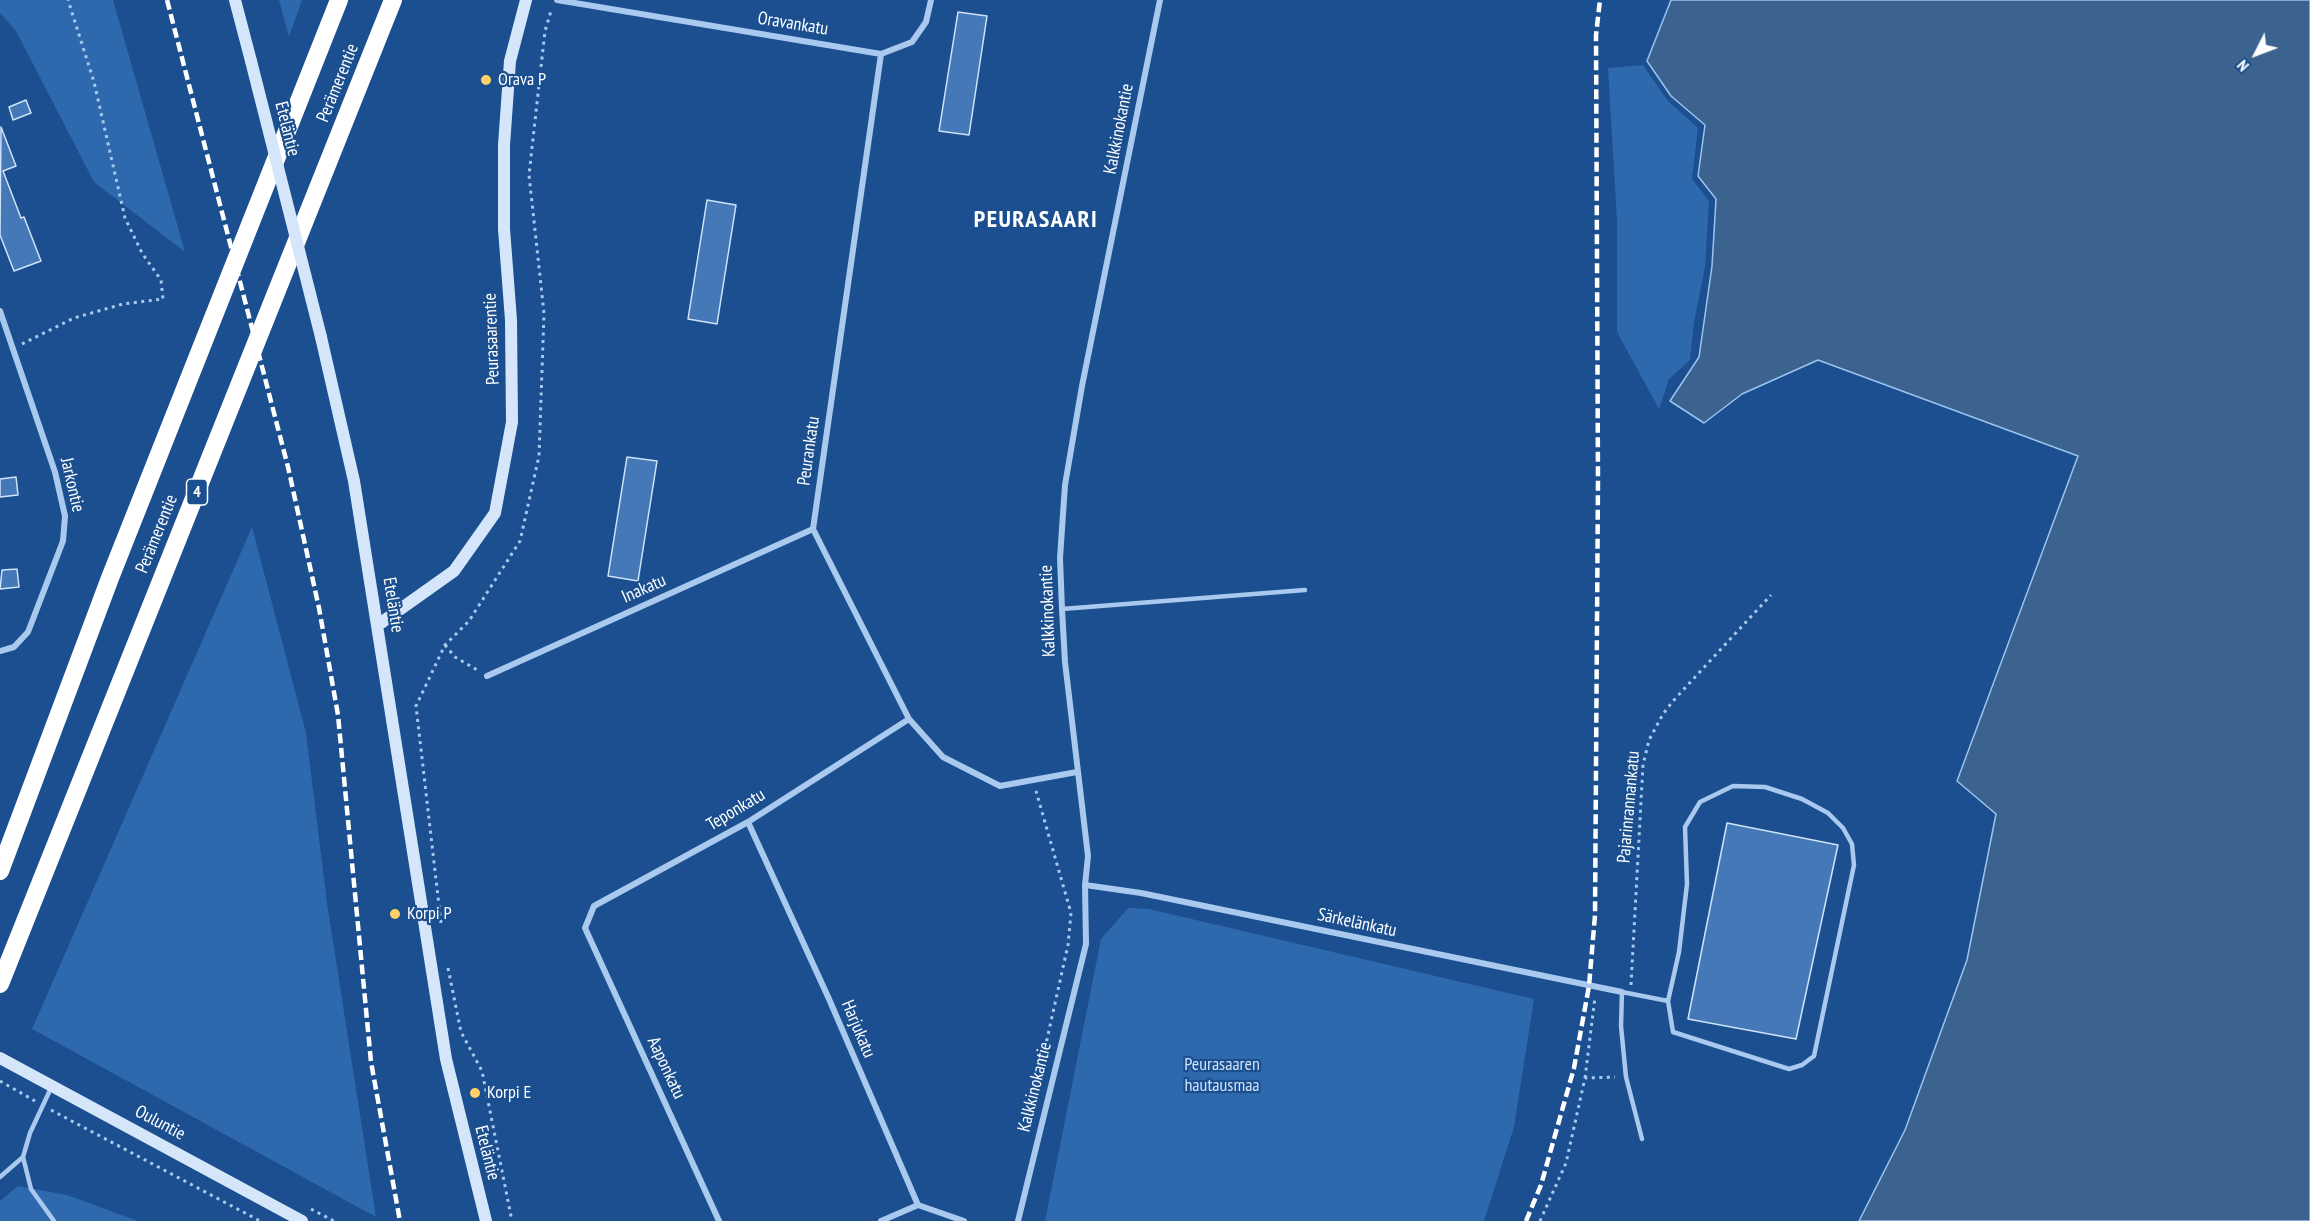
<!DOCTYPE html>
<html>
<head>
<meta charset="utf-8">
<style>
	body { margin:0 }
	#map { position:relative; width:2310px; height:1221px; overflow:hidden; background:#1b4f8f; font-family:"PT Sans Narrow",sans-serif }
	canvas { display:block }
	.north { position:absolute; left:2226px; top:24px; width:60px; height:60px; -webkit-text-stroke:4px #1b4f8f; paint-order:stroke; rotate:228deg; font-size:16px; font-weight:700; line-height:24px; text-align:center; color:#fff }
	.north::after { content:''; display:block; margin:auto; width:21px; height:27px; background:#fff; clip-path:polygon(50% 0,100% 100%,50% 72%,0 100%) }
</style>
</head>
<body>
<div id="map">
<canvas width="2310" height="1221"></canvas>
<div class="north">N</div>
</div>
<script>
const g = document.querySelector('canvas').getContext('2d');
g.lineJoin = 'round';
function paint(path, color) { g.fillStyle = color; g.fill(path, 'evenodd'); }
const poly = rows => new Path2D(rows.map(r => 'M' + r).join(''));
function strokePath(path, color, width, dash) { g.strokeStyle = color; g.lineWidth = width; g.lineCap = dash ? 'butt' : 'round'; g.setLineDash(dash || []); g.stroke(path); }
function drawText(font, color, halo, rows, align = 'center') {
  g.font = font + ' "PT Sans Narrow",sans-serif'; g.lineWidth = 4.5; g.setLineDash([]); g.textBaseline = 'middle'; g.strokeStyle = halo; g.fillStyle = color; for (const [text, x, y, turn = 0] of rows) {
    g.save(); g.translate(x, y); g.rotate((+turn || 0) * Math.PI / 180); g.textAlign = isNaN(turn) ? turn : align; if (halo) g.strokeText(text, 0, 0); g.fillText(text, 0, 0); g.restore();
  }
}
paint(poly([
	[0,0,113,0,185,252,94,182,16,31,0,13],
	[279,0,302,0,289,37],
	[1643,65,1668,101,1698,128,1692,179,1709,201,1705,267,1694,322,1690,360,1669,379,1659,409,1617,332,1617,221,1608,68],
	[252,527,306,733,327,903,376,1217,32,1029],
	[1128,908,1149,909,1534,999,1514,1127,1484,1221,1045,1221,1101,939],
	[18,1186,67,1195,138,1221,0,1221,0,1201]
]), '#2e69ad');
const water = poly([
	[1671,0,2310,0,2310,1221,1859,1221,1905,1130,1967,960,1996,814,1957,781,2078,456,1818,360,1742,394,1704,423,1670,401,1699,357,1712,266,1716,199,1698,176,1705,125,1671,96,1647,61,1671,0]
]);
paint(water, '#3c6290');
strokePath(water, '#9cc4f0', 1.5);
const building = poly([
	[958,12,987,16,969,135,939,131,958,12],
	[26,100,31,113,13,120,9,107,26,100],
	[1,127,16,166,3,171,21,218,24,217,41,261,14,271,0,235,1,127],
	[707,200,736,205,717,324,688,319,707,200],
	[627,457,657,461,638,581,608,576,627,457],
	[16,477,18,495,0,497,0,479,16,477],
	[17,569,19,587,0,589,2,570,17,569],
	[1727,823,1838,845,1796,1039,1688,1019,1727,823]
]);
paint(building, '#4478b7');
strokePath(building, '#cfe3fa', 1.5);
strokePath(poly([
	[22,344,74,318,123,304,163,299,161,280,142,253,125,218,94,82,68,0],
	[445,645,455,657,479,671],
	[441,923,416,706,445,645,469,621,520,541,539,456,544,313,529,175,545,31,551,11],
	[448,968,461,1032,482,1071,512,1221],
	[1631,985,1643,765,1649,740,1663,714,1673,701,1771,595],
	[1585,1078,1595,997],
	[0,1081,35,1101],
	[51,1110,260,1221],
	[1027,1129,1068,945,1071,913,1036,791],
	[311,1209,334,1221],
	[1540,1221,1566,1163,1585,1078,1615,1077]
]), '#a9c9ee', 3, [3, 4.5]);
strokePath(poly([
	[1062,609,1305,590],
	[51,1088,30,1133,23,1157,31,1189,54,1221],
	[1642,1139,1626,1077,1621,1026,1622,992,1668,1001,1673,1032,1789,1069,1802,1065,1814,1056,1854,865,1852,844,1843,828,1828,813,1802,799,1765,787,1733,786,1700,802,1685,827,1687,884,1679,952,1668,1001],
	[0,1177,23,1157]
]), '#a9c9ee', 4.5);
strokePath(poly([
	[557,0,881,54],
	[931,0,926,22,912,42,881,54,813,529,909,719,943,757,1000,786,1077,772],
	[0,311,55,472,65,516,63,541,28,632,14,647,0,651],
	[487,676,813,529],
	[748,822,829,999,918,1205,964,1221],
	[1085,885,1141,893,1622,992],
	[719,1221,585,928,594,906,748,822,909,719],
	[881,1221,918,1205],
	[1018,1221,1086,944,1085,885,1088,856,1065,662,1062,609,1060,558,1065,485,1082,386,1160,0]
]), '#a9c9ee', 6);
strokePath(poly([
	[235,0,251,61],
	[321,337,354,481,446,1059,486,1221],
	[378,625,454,571,495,513,512,422,511,320,504,229,504,145,510,61,526,0],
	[0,1058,302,1221]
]), '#d6e6fa', 12);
strokePath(poly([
	[0,871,110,578,339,0],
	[0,984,393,0]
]), '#fff', 18);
strokePath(poly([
	[167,0,288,467,319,608,338,715,371,1062,400,1221],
	[1526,1221,1541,1185,1574,1068,1589,986,1595,915,1598,480,1596,35,1600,0]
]), '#fff', 4.5, [10, 4.5]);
strokePath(poly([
	[251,61,321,337]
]), '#d6e6fa', 12);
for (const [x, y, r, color] of [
	[486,80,6,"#ffd166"],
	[395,914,6,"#ffd166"],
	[475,1093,6,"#ffd166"]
]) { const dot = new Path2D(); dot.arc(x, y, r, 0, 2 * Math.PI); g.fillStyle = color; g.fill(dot); strokePath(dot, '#1b4f8f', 2); }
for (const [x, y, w] of [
	[197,492,21]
]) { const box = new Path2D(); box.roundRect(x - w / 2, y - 13, w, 26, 4.5); g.fillStyle = '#1b4f8f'; g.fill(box); strokePath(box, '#fff', 1.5); }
drawText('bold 16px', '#fff', null, [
	["4",197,492]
]);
drawText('18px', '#fff', '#1b4f8f', [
	["Oravankatu",793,24,9],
	["Perämerentie",338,83,-68],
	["Eteläntie",287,129,76],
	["Kalkkinokantie",1119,129,-79],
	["Peurasaarentie",492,339,-92],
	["Peurankatu",809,451,-82],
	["Jarkontie",72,485,77],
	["Perämerentie",157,534,-68],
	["Inakatu",644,589,-24],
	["Eteläntie",393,605,81],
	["Kalkkinokantie",1048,611,-92],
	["Pajarinrannankatu",1629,807,-85],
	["Teponkatu",736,810,-31],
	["Särkelänkatu",1357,923,12],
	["Harjukatu",858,1029,67],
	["Aaponkatu",666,1068,65],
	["Kalkkinokantie",1035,1087,-76],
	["Ouluntie",160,1123,28],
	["Eteläntie",487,1153,76]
]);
drawText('18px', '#fff', '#1b4f8f', [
	["Orava P",498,80],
	["Korpi P",407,914],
	["Korpi E",487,1093]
], 'left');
drawText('18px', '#cfe3fa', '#1b4f8f', [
	["Peurasaaren",1222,1065],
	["hautausmaa",1222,1086]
]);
g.letterSpacing = '1.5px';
drawText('bold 24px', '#fff', '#1b4f8f', [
	["PEURASAARI",1036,220]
]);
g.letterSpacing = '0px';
</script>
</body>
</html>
